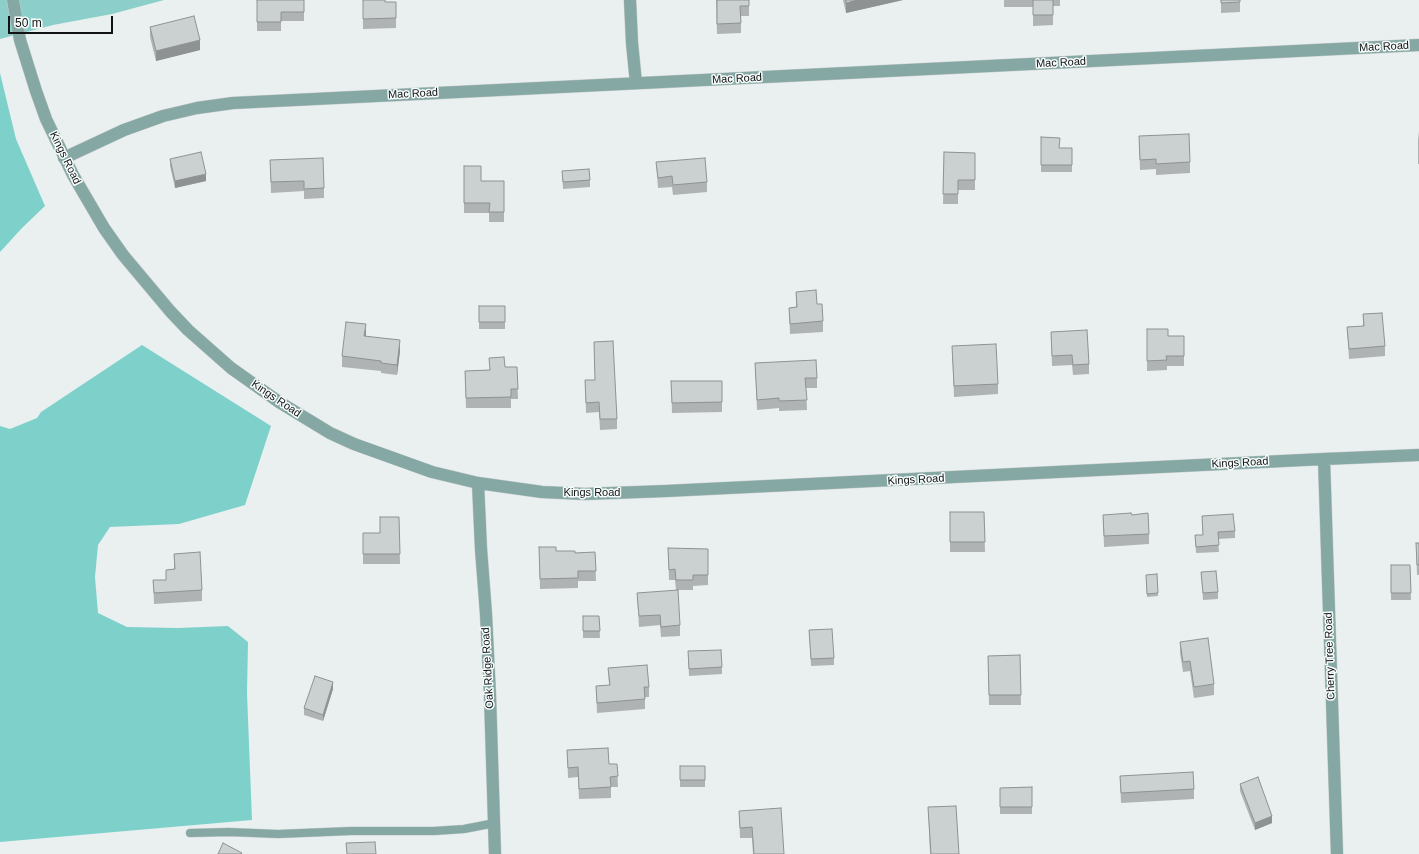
<!DOCTYPE html>
<html>
<head>
<meta charset="utf-8">
<style>
	body { margin:0 }
	#map { position:relative; width:1419px; height:854px; overflow:hidden; background:#eaf0ef; font-family:Helvetica,sans-serif }
	canvas { display:block }
	.scale { position:absolute; left:8px; top:16px; width:105px; height:18px; box-sizing:border-box; border:2px solid #111313; border-top:0; padding-left:5px; font-size:12px; line-height:14px; white-space:nowrap; color:#111313; -webkit-text-stroke:3px #f7fdfc; paint-order:stroke }
</style>
</head>
<body>
<div id="map">
<canvas width="1419" height="854"></canvas>
<div class="scale">50 m</div>
</div>
<script>
const g = document.querySelector('canvas').getContext('2d');
g.lineJoin = 'round';
function paint(path, color) { g.fillStyle = color; g.fill(path, 'evenodd'); }
const poly = rows => new Path2D(rows.map(r => 'M' + r).join(''));
function strokePath(path, color, width, dash) { g.strokeStyle = color; g.lineWidth = width; g.lineCap = dash ? 'butt' : 'round'; g.setLineDash(dash || []); g.stroke(path); }
function drawText(font, color, halo, rows, align = 'center') {
  g.font = font + ' Helvetica,sans-serif'; g.lineWidth = 3; g.setLineDash([]); g.textBaseline = 'middle'; g.strokeStyle = halo; g.fillStyle = color; for (const [text, x, y, turn = 0] of rows) {
    g.save(); g.translate(x, y); g.rotate((+turn || 0) * Math.PI / 180); g.textAlign = isNaN(turn) ? turn : align; if (halo) g.strokeText(text, 0, 0); g.fillText(text, 0, 0); g.restore();
  }
}
paint(poly([
	[0,0,164,0,112,14,53,25,0,39]
]), '#8ccec9');
paint(poly([
	[0,73,16,139,45,206,22,228,0,252],
	[142,345,271,426,245,505,179,524,110,527,98,545,95,577,98,613,127,627,178,628,228,626,248,642,247,693,252,820,0,842,0,426,10,429,37,418,41,412]
]), '#7ed1cb');
const service = poly([
	[190,833,229,832,278,834,351,831,434,831,464,829,495,823]
]);
const minor = poly([
	[13,0,20,40,36,91,46,119,73,175,104,228,123,255,170,311,188,330,231,368,279,402,330,433,354,444,432,472,478,483,542,492,585,494,666,491,1324,459,1419,455],
	[630,0,632,43,636,83],
	[64,158,124,130,163,116,197,108,233,103,1419,45],
	[1324,459,1337,854],
	[478,483,481,549,486,614,490,695,495,854]
]);
strokePath(service, '#c7cdcc', 9);
strokePath(minor, '#c7cdcc', 13);
strokePath(service, '#86a8a5', 8);
strokePath(minor, '#86a8a5', 12);
paint(poly([
	[257,0,304,0,304,21,281,21,281,31,257,31],
	[363,0,385,2,396,2,396,28,363,29],
	[716,0,749,0,749,16,741,16,741,33,717,34],
	[843,0,903,0,846,13],
	[1004,0,1060,0,1060,6,1053,6,1053,25,1033,26,1033,7,1004,7],
	[1221,0,1240,0,1240,12,1221,13],
	[150,27,200,50,156,61,150,37],
	[1419,131,1419,164,1418,164,1418,140],
	[1139,136,1190,162,1190,173,1156,175,1156,169,1140,170],
	[1041,137,1059,148,1072,148,1072,172,1041,172],
	[944,152,975,153,975,190,958,190,958,204,943,204],
	[170,159,206,181,175,188,170,166],
	[270,160,324,188,324,198,304,199,304,191,271,193],
	[656,162,707,182,707,192,673,195,672,187,658,188],
	[464,166,481,181,504,181,504,222,489,222,489,213,464,213],
	[562,171,590,180,590,187,563,189],
	[796,292,817,304,823,321,823,332,790,334,789,308,796,307],
	[479,306,505,306,505,329,479,329],
	[1363,314,1385,346,1385,356,1349,359,1347,327,1363,326],
	[1147,329,1168,336,1184,336,1184,366,1167,366,1167,370,1147,371],
	[1051,332,1089,364,1089,374,1073,375,1072,365,1052,366],
	[365,337,400,351,397,375,381,373,381,371,342,367,342,356],
	[594,342,617,419,617,429,600,430,599,412,586,413,585,380,595,380],
	[952,346,998,384,998,394,954,397],
	[755,363,817,378,817,388,806,388,807,410,779,411,779,408,757,410],
	[505,367,517,367,518,399,511,399,511,408,466,408,465,371,489,370],
	[671,381,722,381,722,412,672,413],
	[950,512,984,512,985,552,950,552],
	[1103,515,1132,515,1149,534,1149,544,1104,547],
	[1202,516,1235,531,1235,538,1218,539,1219,552,1196,553,1195,535,1203,535],
	[399,517,400,564,363,564,363,533,380,533],
	[1416,543,1419,543,1419,575,1417,575],
	[539,547,556,551,575,553,595,552,596,581,578,581,578,588,540,589],
	[668,548,708,549,708,585,693,586,693,590,676,590,675,580,669,580],
	[174,554,202,590,202,601,154,604,153,580,166,580,166,570,174,569],
	[1391,565,1410,565,1411,600,1391,600],
	[1201,572,1218,592,1218,599,1203,600],
	[1157,574,1158,596,1147,597,1146,575],
	[637,593,680,625,680,636,661,637,660,625,639,627],
	[583,616,599,616,600,638,583,638],
	[809,630,834,658,834,665,811,666],
	[1180,642,1214,684,1214,695,1194,698,1190,671,1183,672,1180,653],
	[688,651,722,667,722,674,689,676],
	[1020,655,1021,705,989,705,988,656],
	[608,668,649,687,649,697,645,697,645,709,597,713,596,686,609,685],
	[333,689,323,721,304,715,304,708],
	[567,750,609,764,617,764,618,787,611,787,611,798,579,799,578,777,568,778],
	[680,766,705,766,705,787,680,787],
	[1120,776,1194,789,1194,799,1121,803],
	[1240,784,1272,823,1255,830,1240,791],
	[1032,787,1032,814,1000,814,1000,788],
	[928,807,959,854,930,854],
	[739,811,784,854,753,854,752,838,740,838]
]), '#afb3b3');
paint(poly([
	[858,0,903,0,846,13,846,3],
	[200,40,200,50,156,61,156,51],
	[206,174,206,181,175,188,175,181],
	[366,324,366,335,364,347,364,336],
	[400,340,400,351,397,375,397,365],
	[333,682,333,689,323,721,323,715],
	[1272,816,1272,823,1255,830,1255,823]
]), '#8e9292');
const building = poly([
	[257,0,304,0,304,12,281,12,281,22,257,22,257,0],
	[363,0,385,0,385,2,396,2,396,18,363,19,363,0],
	[717,0,749,0,749,6,740,6,741,23,717,24,717,0],
	[846,0,858,0,846,3,846,0],
	[1033,0,1053,0,1053,15,1033,15,1033,0],
	[1221,0,1240,0,1240,2,1221,3,1221,0],
	[194,16,200,40,156,51,150,27,194,16],
	[1189,134,1190,162,1156,164,1156,159,1140,160,1139,136,1189,134],
	[1041,137,1060,138,1059,148,1072,148,1072,165,1041,165,1041,137],
	[201,152,206,174,175,181,170,159,201,152],
	[944,152,975,153,975,180,958,180,958,194,943,194,944,152],
	[323,158,324,188,304,189,304,181,271,182,270,160,323,158],
	[705,158,707,182,673,185,672,176,658,178,656,162,705,158],
	[464,166,481,166,481,181,504,181,504,212,489,212,490,203,464,203,464,166],
	[589,169,590,180,563,182,562,171,589,169],
	[816,290,817,304,822,304,823,321,790,324,789,308,797,307,796,292,816,290],
	[479,306,505,306,505,322,479,322,479,306],
	[1382,313,1385,346,1349,349,1347,327,1364,326,1363,314,1382,313],
	[346,322,366,324,364,336,400,340,397,365,381,363,381,361,342,356,346,322],
	[1147,329,1168,329,1168,336,1184,336,1184,356,1166,356,1167,360,1147,361,1147,329],
	[1087,330,1089,364,1073,365,1072,355,1052,356,1051,332,1087,330],
	[613,341,617,419,600,419,599,402,586,403,585,380,595,380,594,342,613,341],
	[996,344,998,384,954,386,952,346,996,344],
	[504,357,505,367,517,367,518,389,511,389,511,397,466,398,465,371,490,370,489,358,504,357],
	[816,360,817,378,805,378,807,400,779,401,779,398,757,400,755,363,816,360],
	[671,381,722,381,722,402,672,403,671,381],
	[950,512,984,512,985,542,950,542,950,512],
	[1131,513,1132,515,1148,513,1149,534,1104,536,1103,515,1131,513],
	[1233,514,1235,531,1218,532,1219,545,1196,547,1195,535,1203,535,1202,516,1233,514],
	[380,517,399,517,400,554,363,554,363,533,380,533,380,517],
	[1416,543,1419,543,1419,565,1417,565,1416,543],
	[539,547,556,547,556,551,575,551,575,553,595,552,596,571,578,571,578,578,540,579,539,547],
	[668,548,708,549,708,575,693,575,693,580,676,580,675,569,669,570,668,548],
	[200,552,202,590,154,593,153,580,166,580,166,570,175,569,174,554,200,552],
	[1391,565,1410,565,1411,593,1391,593,1391,565],
	[1216,571,1218,592,1203,593,1201,572,1216,571],
	[1157,574,1158,593,1147,594,1146,575,1157,574],
	[678,590,680,625,661,627,660,615,639,616,637,593,678,590],
	[583,616,599,616,600,631,583,631,583,616],
	[832,629,834,658,811,659,809,630,832,629],
	[1208,638,1214,684,1194,687,1190,661,1183,662,1180,642,1208,638],
	[721,650,722,667,689,669,688,651,721,650],
	[1020,655,1021,695,989,695,988,656,1020,655],
	[647,665,649,687,644,687,645,699,597,703,596,686,610,685,608,668,647,665],
	[315,676,333,682,323,715,304,708,315,676],
	[608,748,609,764,617,764,618,776,610,777,611,787,579,789,578,767,568,768,567,750,608,748],
	[680,766,705,766,705,780,680,780,680,766],
	[1193,772,1194,789,1121,793,1120,776,1193,772],
	[1258,777,1272,816,1255,823,1240,784,1258,777],
	[1032,787,1032,807,1000,807,1000,788,1032,787],
	[956,806,959,854,931,854,928,807,956,806],
	[781,808,784,854,754,854,752,827,740,828,739,811,781,808],
	[375,842,376,854,347,854,346,843,375,842],
	[223,843,242,853,241,854,218,854,223,843]
]);
paint(building, '#cbd0d0');
strokePath(building, '#8e9292', 1);
drawText('11px', '#111313', '#f7fdfc', [
	["Mac Road",1384,47,-3],
	["Mac Road",1061,63,-3],
	["Mac Road",737,79,-3],
	["Mac Road",413,94,-3],
	["Kings Road",65,158,64],
	["Kings Road",276,399,34],
	["Kings Road",1240,463,-3],
	["Kings Road",916,480,-3],
	["Kings Road",592,493],
	["Cherry Tree Road",1330,656,-92],
	["Oak Ridge Road",488,668,-93]
]);
</script>
</body>
</html>
